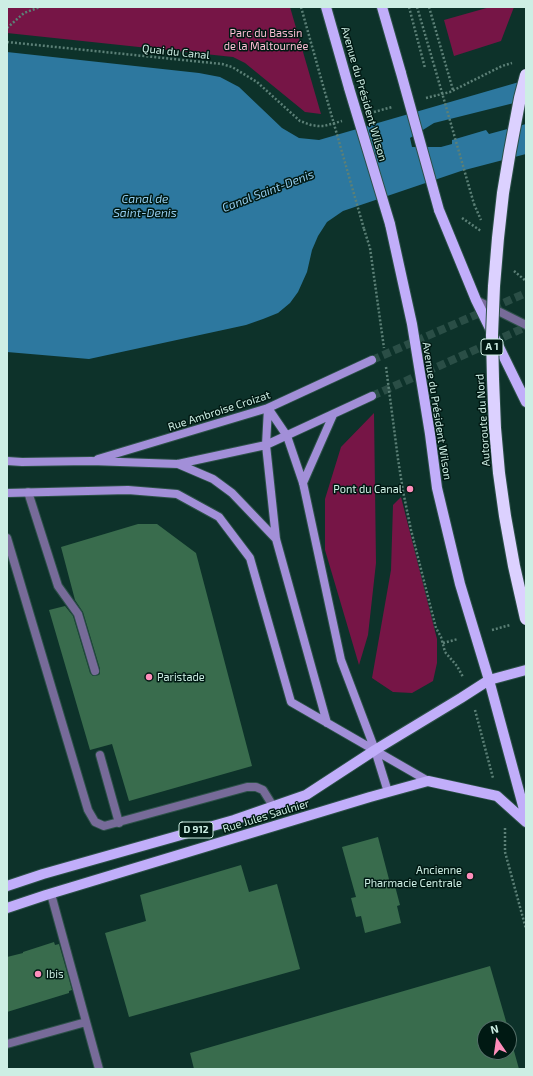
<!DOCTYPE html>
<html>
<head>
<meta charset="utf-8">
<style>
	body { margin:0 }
	#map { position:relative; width:533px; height:1076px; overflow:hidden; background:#0d322a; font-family:"Exo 2",sans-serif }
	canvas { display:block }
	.frame { position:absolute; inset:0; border:8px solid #cdeee4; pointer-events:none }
	.north { position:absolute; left:477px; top:1020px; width:40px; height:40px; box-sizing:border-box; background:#001913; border:1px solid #526e67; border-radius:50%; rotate:347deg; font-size:11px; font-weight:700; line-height:16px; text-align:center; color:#cdeee4 }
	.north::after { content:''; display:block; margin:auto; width:14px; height:18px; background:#fe8ebb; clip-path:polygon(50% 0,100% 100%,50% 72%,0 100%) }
</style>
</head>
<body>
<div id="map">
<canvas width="533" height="1076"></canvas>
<div class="frame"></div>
<div class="north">N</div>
</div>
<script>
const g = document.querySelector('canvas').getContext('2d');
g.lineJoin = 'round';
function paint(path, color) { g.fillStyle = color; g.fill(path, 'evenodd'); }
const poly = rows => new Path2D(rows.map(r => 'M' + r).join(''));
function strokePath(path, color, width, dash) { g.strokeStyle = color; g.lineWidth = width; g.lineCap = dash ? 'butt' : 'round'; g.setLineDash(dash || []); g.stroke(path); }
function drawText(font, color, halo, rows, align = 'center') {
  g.font = font + ' "Exo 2",sans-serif'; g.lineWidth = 3; g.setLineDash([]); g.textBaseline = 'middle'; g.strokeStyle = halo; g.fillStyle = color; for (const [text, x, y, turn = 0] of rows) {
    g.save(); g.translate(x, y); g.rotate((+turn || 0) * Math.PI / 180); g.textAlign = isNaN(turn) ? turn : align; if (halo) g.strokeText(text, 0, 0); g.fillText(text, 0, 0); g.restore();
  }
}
paint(poly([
	[7,7,290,7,321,114,305,112,245,63,233,57,7,33],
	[490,7,514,7,501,41,454,56,444,20],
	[374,413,376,563,368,635,359,665,325,550,325,499,341,447],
	[401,497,437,639,437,663,433,681,412,693,393,692,372,678,391,570,393,505]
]), '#761546');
paint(poly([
	[7,52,199,73,220,77,239,87,282,128,299,138,319,140,526,80,526,100,434,123,410,138,412,147,441,147,452,144,452,140,486,130,489,134,526,124,526,154,461,171,343,211,327,222,318,236,312,250,307,272,298,292,290,303,278,313,263,319,246,325,89,359,7,352]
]), '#2d789f');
paint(poly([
	[138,524,157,524,196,553,252,766,129,801,112,744,90,750,49,610,65,606,73,616,90,673,93,676,99,675,100,673,100,669,83,612,75,600,61,547],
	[378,837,391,887,395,886,400,905,397,906,401,923,365,933,361,916,356,917,351,898,356,897,342,847],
	[241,865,249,892,277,884,300,969,129,1017,105,933,146,921,140,895],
	[54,942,55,945,59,944,72,990,69,991,69,993,7,1012,7,957,23,953,23,952],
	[490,966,508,1028,485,1028,485,1052,509,1052,509,1033,519,1069,194,1069,190,1053]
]), '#396c4d');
strokePath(poly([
	[372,360,526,293],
	[372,396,526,327]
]), '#2a4e46', 8, [8, 4]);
const service = poly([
	[28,492,58,586,78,614,95,671],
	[7,538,88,810,95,822,104,826,247,787,256,787,263,790,273,806],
	[100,755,119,823],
	[51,894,99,1069],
	[7,1044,86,1022]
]);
const tertiary = poly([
	[476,300,526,325]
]);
const secondary = poly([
	[268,408,287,436,303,483,341,660,375,750,388,792],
	[268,408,266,445,276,539,327,723],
	[98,459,268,408,372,360],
	[7,461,22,462,91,461,178,464,266,445,372,396],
	[178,464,213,479,232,493,276,539],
	[303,483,333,415],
	[7,493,128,490,177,494,219,517,250,558,291,702,428,781]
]);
const primary = poly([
	[326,7,349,88],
	[382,7,401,73],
	[439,210,476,300,526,402],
	[390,224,412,324,430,434,437,488,460,584,489,680,526,817],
	[7,886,43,874,234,820,306,795,375,750,461,698,489,680,526,670],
	[7,908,46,895,370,797,428,781,497,796,526,822]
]);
strokePath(service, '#2c5048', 10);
strokePath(tertiary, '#2c5048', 10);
strokePath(secondary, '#2c5048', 10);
strokePath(primary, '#2c5048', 12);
strokePath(poly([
	[301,7,326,96],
	[409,7,425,68],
	[417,7,434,65],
	[429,7,453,90],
	[7,28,24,13,40,7],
	[7,42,222,64,232,67,257,82,300,121,311,125,318,126,324,126,342,121],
	[426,98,450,92,502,66,512,63],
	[374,112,392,107],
	[474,204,481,220],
	[462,218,481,231],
	[364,229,370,248,384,348],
	[514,271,526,281],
	[386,367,398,459,403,491,411,530,436,628,441,637,445,652,457,666,463,677],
	[492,630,510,625],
	[443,643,458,639],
	[475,710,493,778],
	[505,828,505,852,526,929]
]), '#5c8077', 2.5, [2, 2]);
strokePath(service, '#776b99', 8);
strokePath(tertiary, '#776b99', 8);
strokePath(secondary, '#a28fd8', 8);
strokePath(primary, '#c1aefa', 10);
const primaryBridge = poly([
	[401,73,439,210],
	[349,88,390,224]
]);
const motorwayBridge = poly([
	[526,75,520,98,510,151,503,193,498,238,494,286,492,335,493,379,495,428,499,473,505,516,514,566,526,619]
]);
strokePath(primaryBridge, '#2c5048', 12, []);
strokePath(motorwayBridge, '#2c5048', 14, []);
strokePath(poly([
	[434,65,474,204],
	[326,96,364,229]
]), '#5c8077', 2.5, [2, 2]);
strokePath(primaryBridge, '#c1aefa', 10);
strokePath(motorwayBridge, '#dcd1ff', 12);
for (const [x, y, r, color] of [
	[410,489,4,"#fe8ebb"],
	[149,677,4,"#fe8ebb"],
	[470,876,4,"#fe8ebb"],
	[38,974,4,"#fe8ebb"]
]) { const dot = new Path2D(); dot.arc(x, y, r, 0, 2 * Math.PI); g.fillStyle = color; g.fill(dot); strokePath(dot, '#001913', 1.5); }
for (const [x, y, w] of [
	[492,347,22],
	[196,830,34]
]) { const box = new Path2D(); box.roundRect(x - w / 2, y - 8, w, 16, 3); g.fillStyle = '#001913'; g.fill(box); strokePath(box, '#cdeee4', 1); }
drawText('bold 10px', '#cdeee4', null, [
	["A 1",492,347],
	["D 912",196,830]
]);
drawText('11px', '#fcbfd5', '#001913', [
	["Parc du Bassin",266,33],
	["de la Maltournée",266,46]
]);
drawText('11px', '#cdeee4', '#001913', [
	["Quai du Canal",176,52,6],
	["Avenue du Président Wilson",364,94,74],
	["Rue Ambroise Croizat",219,411,-18],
	["Avenue du Président Wilson",437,411,81],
	["Autoroute du Nord",483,420,-94],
	["Rue Jules Saulnier",266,816,-17]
]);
drawText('11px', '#cdeee4', '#001913', [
	["Pont du Canal",402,489],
	["Paristade",157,677,"left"],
	["Ancienne",462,870],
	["Pharmacie Centrale",462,883],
	["Ibis",46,974,"left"]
], 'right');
drawText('italic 12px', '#92caec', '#001913', [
	["Canal Saint-Denis",268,191,-21],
	["Canal de",145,199],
	["Saint-Denis",145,213]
]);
</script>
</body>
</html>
